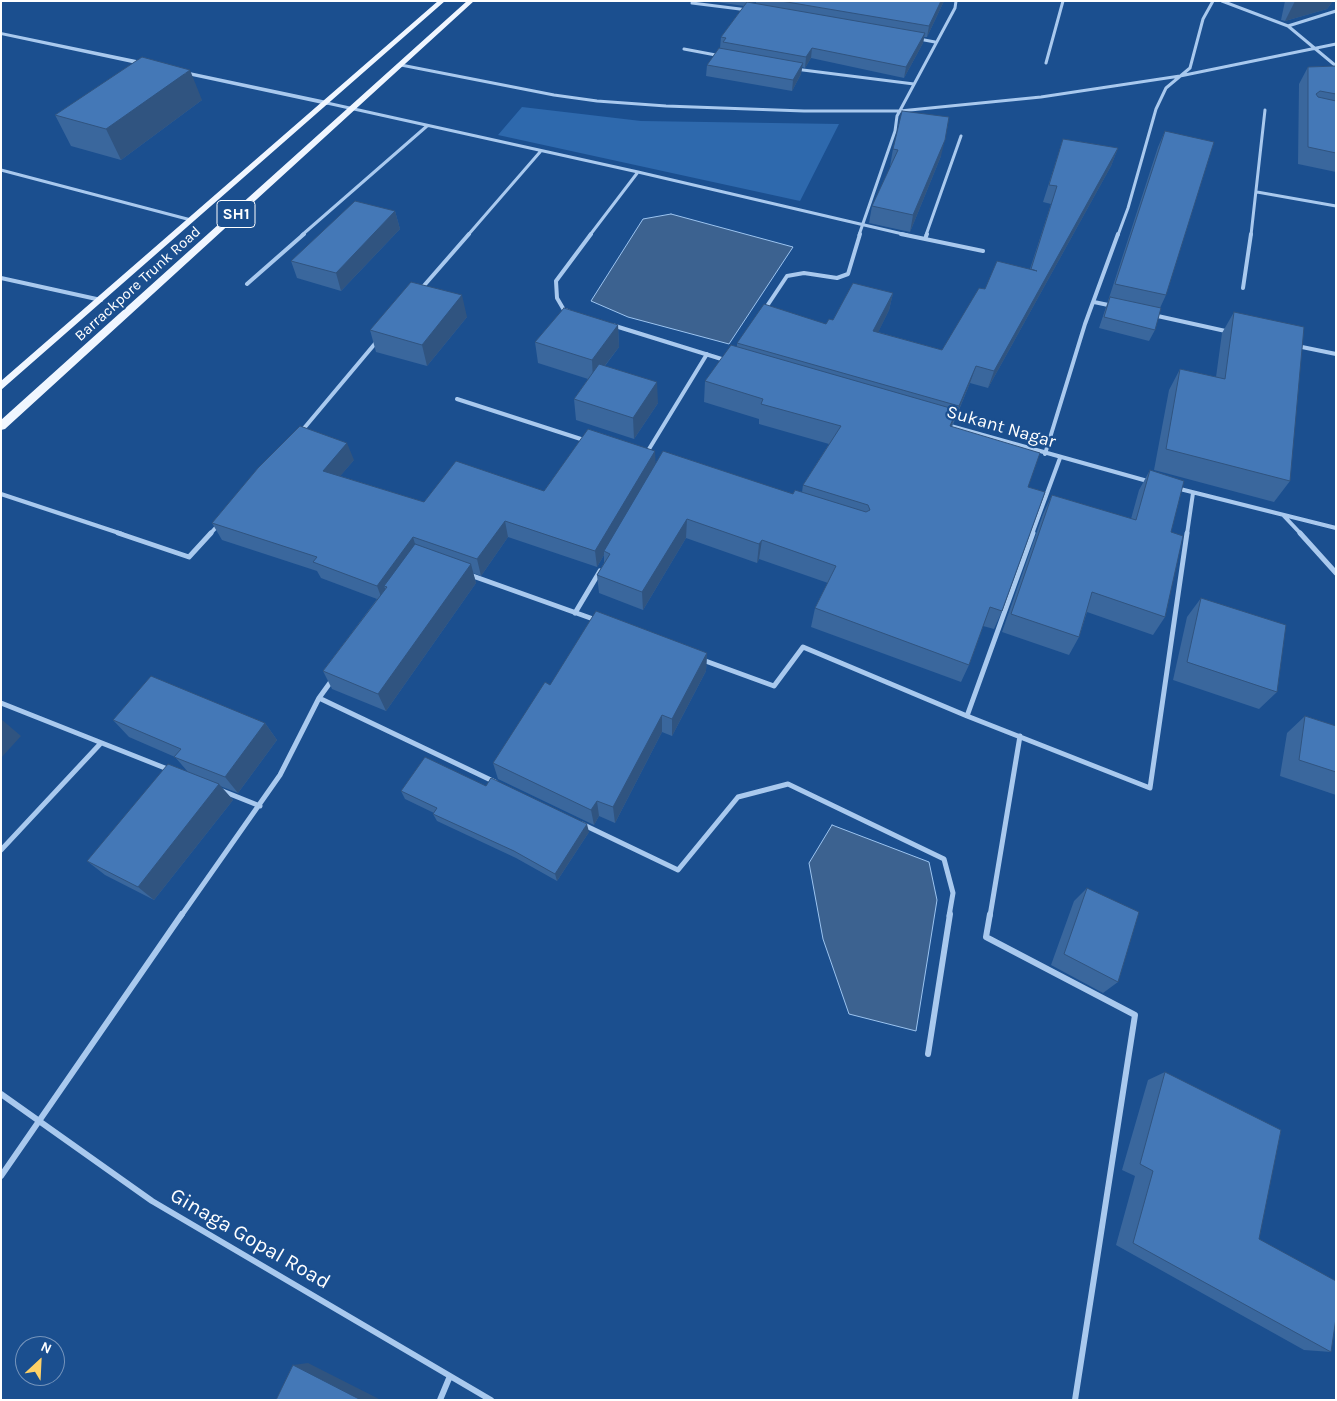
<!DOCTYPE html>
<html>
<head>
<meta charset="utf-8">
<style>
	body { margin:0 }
	#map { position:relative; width:1337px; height:1401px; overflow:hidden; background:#1b4f8f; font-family:Karla,sans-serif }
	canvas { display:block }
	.frame { position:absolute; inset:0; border:2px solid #fff; pointer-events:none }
	.north { position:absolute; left:15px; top:1336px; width:50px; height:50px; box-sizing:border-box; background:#1b4f8f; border:1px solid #7695bc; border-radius:50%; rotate:25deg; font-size:14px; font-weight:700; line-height:20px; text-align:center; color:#fff }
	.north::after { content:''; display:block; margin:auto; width:18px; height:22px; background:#ffd166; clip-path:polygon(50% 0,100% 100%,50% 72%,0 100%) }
</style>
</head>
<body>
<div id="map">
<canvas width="1337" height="1401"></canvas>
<div class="frame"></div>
<div class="north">N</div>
</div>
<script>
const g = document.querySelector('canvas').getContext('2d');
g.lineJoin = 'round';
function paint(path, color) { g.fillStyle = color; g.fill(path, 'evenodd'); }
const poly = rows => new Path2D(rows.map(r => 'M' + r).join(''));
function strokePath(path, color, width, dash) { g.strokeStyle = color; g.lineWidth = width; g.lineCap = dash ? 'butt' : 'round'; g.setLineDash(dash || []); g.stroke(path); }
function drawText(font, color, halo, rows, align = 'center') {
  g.font = font + ' Karla,sans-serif'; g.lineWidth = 4.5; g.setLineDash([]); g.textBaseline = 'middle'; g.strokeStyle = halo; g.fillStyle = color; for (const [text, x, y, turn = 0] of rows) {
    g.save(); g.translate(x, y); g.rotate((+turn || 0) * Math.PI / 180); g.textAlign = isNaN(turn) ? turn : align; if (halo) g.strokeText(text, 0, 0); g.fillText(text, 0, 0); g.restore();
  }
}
paint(poly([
	[522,107,641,121,839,124,800,201,498,135]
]), '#2e69ad');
const water = poly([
	[671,214,793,247,729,344,628,317,591,301,643,219,671,214],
	[832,825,929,862,937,900,916,1031,849,1014,823,939,809,863,832,825]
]);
paint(water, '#3c6290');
strokePath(water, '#9cc4f0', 1);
strokePath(poly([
	[1222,1,1288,26,1336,66],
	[692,3,748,10],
	[1288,26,1336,11],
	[919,39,935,42],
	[684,49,721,56],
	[1046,63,1063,1],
	[401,65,554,95,597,101,666,106,804,111,900,111,1041,97,1180,76,1336,44],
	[795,69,914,84],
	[327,103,638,172,907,235],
	[1,170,191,220],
	[1257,192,1336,206],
	[302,235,427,126],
	[468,235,540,152],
	[590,235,638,172],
	[859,235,895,131,897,116,955,8,956,1],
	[926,235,961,136],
	[1118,235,1128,208,1156,109,1166,88,1190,68,1203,19,1213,1],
	[1251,235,1265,110]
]), '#a9c9ee', 3);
strokePath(poly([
	[901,234,983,251],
	[925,239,927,234],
	[1,278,101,300],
	[247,284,304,234],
	[1243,288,1251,234],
	[421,289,469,234],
	[1094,302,1113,306],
	[765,309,787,276,804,273,837,278,848,274,860,234],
	[568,311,564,310,557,298,556,281,591,234],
	[1153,315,1230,332],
	[612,325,728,361],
	[1297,346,1336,354],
	[457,399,587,441],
	[947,425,1151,482],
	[300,433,378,340],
	[646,454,707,354],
	[1045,454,1085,324,1118,234],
	[1176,488,1336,528],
	[1,494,122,534],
	[1284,516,1301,534],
	[210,534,220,523],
	[1032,534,1060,458],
	[1187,534,1193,493]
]), '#a9c9ee', 4);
strokePath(poly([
	[118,533,189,557,211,533],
	[1300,533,1336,573],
	[470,575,596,620],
	[575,613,600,571],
	[700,659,774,686,803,647,967,716,1150,788,1187,533],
	[319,698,495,782],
	[1,703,170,770],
	[967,716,1033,533],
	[220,790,260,806],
	[582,824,678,870,738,797,788,784,944,859,953,893,949,916],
	[1,850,101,743],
	[181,916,280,775,319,698,332,680],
	[990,916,1020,736]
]), '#a9c9ee', 5);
strokePath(poly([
	[990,914,986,937,1135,1015,1075,1400],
	[928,1054,950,914],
	[1,1094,152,1201,491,1400],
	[1,1176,182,914],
	[440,1400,450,1376]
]), '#a9c9ee', 6);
paint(poly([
	[1,32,146,62,149,64,146,66,1,35,1,32],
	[180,70,327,101,330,103,327,105,178,73,177,72,180,70]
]), '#a9c9ee');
paint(poly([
	[438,1,445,1,1,390,1,381,438,1],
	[467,1,474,1,5,429,1,430,1,420,467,1]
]), '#f0f6ff');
paint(poly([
	[710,1,752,1,750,3,756,4,756,1,944,1,927,37,924,37,923,43,904,78,811,58,805,68,802,67,801,74,792,91,706,76,707,65,723,49,723,48,720,48,721,37,744,6],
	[1285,1,1333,1,1327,9,1285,21,1281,20],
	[1336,66,1336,172,1298,164,1299,84,1308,67],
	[202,100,121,160,71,146,55,115],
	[1165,131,1166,295,1160,308,1155,330,1149,341,1099,328,1108,301,1158,147],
	[1063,139,1118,148,1111,166,988,388,970,383,952,427,1028,487,1002,611,994,629,983,626,969,665,961,682,811,627,815,608,828,583,759,559,757,563,686,538,643,610,599,593,597,575,604,563,604,555,597,567,508,537,481,576,473,573,476,583,386,711,332,689,323,671,377,599,321,578,317,571,222,540,212,523,354,460,340,476,424,502,544,491,655,451,655,463,793,494,802,492,803,485,829,444,759,424,759,419,704,402,705,381,737,347,737,343,826,324,893,293,889,310,878,332,942,350,985,289,1030,269,1051,204,1043,202],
	[893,149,941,156,910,232,869,223,872,206,891,166,890,166],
	[395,211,400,229,341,291,297,278,291,261],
	[1234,312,1290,481,1274,502,1154,470,1169,390,1180,369,1216,377,1222,333],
	[467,317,427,366,376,352,370,330],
	[618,325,619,347,605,366,658,403,634,439,576,420,574,399,588,379,538,363,535,342],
	[1150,470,1171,532,1165,617,1153,635,1087,612,1079,637,1069,655,1002,632,1043,514,1052,495,1131,519,1139,490],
	[1201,598,1277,692,1259,709,1173,680,1187,617],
	[707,653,706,671,672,736,662,732,615,823,599,816,594,825,498,779,493,763,550,685],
	[1305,716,1336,726,1336,795,1280,776,1287,733],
	[113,720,265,723,277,740,238,793,220,786,233,800,154,900,105,875,87,861,188,772,175,757,129,737],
	[401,791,589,832,557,881,516,858,437,821,433,814,434,813,405,799],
	[1087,888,1118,982,1103,993,1051,965,1074,901],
	[1165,1072,1259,1239,1331,1352,1304,1350,1116,1245,1135,1176,1122,1170,1148,1080]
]), '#3a679d');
paint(poly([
	[941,1,944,1,927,37,929,26],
	[1295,1,1333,1,1327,9,1285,21],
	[925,33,923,43,904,78,906,67],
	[812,48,811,58,805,68,806,57],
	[803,63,801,74,792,91,793,80],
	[190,70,202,100,121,160,106,129],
	[945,140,941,156,910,232,913,215],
	[1118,148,1111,166,988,388,994,371],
	[395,211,400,229,341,291,336,273],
	[893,293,889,310,870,349,873,331],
	[462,295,467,317,427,366,422,345],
	[618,325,619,347,593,381,592,360],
	[976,366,970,383,953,423,959,406],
	[657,382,658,403,634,439,633,418],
	[957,410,950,430,950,426],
	[347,443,354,460,330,488,323,471],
	[655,451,656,469,604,551,604,555,597,567,595,551],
	[687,519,686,538,643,610,642,592],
	[505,521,508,537,481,576,477,559],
	[413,537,418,554,387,587,384,586,388,595,383,602,377,586],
	[762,540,759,559,757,563,759,544],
	[471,564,476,583,386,711,378,694],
	[707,653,706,671,672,736,672,719],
	[662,715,662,732,615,823,613,807],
	[1,719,21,736,1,758],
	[265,723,277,740,238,793,225,777],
	[219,784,233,800,154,900,138,887],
	[597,801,599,816,594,825,591,810],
	[587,824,589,832,557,881,555,874],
	[308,1363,381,1400,361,1400,293,1365]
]), '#305480');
const building = poly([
	[781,1,941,1,929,26,781,1],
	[747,2,925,33,906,67,812,48,806,57,723,42,726,38,721,37,747,2],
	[719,48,803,63,793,80,707,65,719,48],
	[142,57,190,70,106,129,55,115,142,57],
	[1336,66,1336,94,1320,91,1316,94,1318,97,1336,101,1336,153,1308,147,1308,67,1336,66],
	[902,111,949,117,945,140,913,215,872,206,898,150,893,149,902,111],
	[1165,131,1214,142,1166,295,1115,284,1165,131],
	[1063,139,1118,148,994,371,976,366,959,406,737,343,764,304,826,324,829,319,833,320,853,283,893,293,873,331,942,350,979,288,985,289,997,261,1037,271,1031,269,1057,186,1049,185,1063,139],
	[355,201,395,211,336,273,291,261,355,201],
	[411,282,462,295,422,345,370,330,411,282],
	[1110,297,1161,308,1155,330,1104,317,1110,297],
	[564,308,618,325,592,360,535,342,564,308],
	[1234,312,1304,327,1290,481,1166,449,1180,369,1225,379,1234,312],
	[731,345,957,410,950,426,1040,453,1028,487,1045,492,1002,611,990,607,969,665,815,608,836,566,762,540,759,544,687,519,642,592,597,575,610,554,604,551,663,451,793,494,795,490,866,512,870,510,868,505,803,485,841,426,761,404,763,399,705,381,731,345],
	[599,364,657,382,633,418,574,399,599,364],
	[300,426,347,443,323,471,424,502,456,461,544,491,588,429,655,451,595,551,505,521,477,559,413,537,377,586,313,562,317,557,212,523,258,468,300,426],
	[1150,470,1184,481,1171,532,1183,536,1165,617,1092,592,1079,637,1011,614,1052,495,1136,520,1150,470],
	[415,544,471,564,378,694,323,671,387,587,384,586,415,544],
	[1201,598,1286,625,1277,692,1187,662,1201,598],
	[596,611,707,653,672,719,662,715,613,807,597,801,591,810,493,763,545,682,550,685,596,611],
	[151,676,265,723,225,777,174,757,181,749,113,720,151,676],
	[1305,716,1336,726,1336,772,1299,760,1305,716],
	[425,757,486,786,491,778,587,824,555,874,514,851,433,814,437,808,401,791,425,757],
	[168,764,219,784,138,887,87,861,168,764],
	[1087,888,1139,912,1118,982,1064,954,1087,888],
	[1165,1072,1281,1130,1259,1239,1336,1281,1336,1318,1331,1352,1133,1243,1153,1171,1140,1164,1165,1072],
	[293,1365,361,1400,276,1400,293,1365]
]);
paint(building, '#4478b7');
strokePath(building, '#305480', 1);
drawText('15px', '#fff', '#1b4f8f', [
	["Barrackpore Trunk Road",138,284,-42]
]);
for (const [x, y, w] of [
	[236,214,38]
]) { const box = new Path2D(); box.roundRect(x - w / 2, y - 13.5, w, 27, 4); g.fillStyle = '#1b4f8f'; g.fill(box); strokePath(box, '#fff', 1); }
drawText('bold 16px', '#fff', null, [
	["SH1",236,214]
]);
drawText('18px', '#fff', '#1b4f8f', [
	["Sukant Nagar",1001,427,16]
]);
drawText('21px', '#fff', '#1b4f8f', [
	["Ginaga Gopal Road",250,1239,30]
]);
</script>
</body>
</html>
